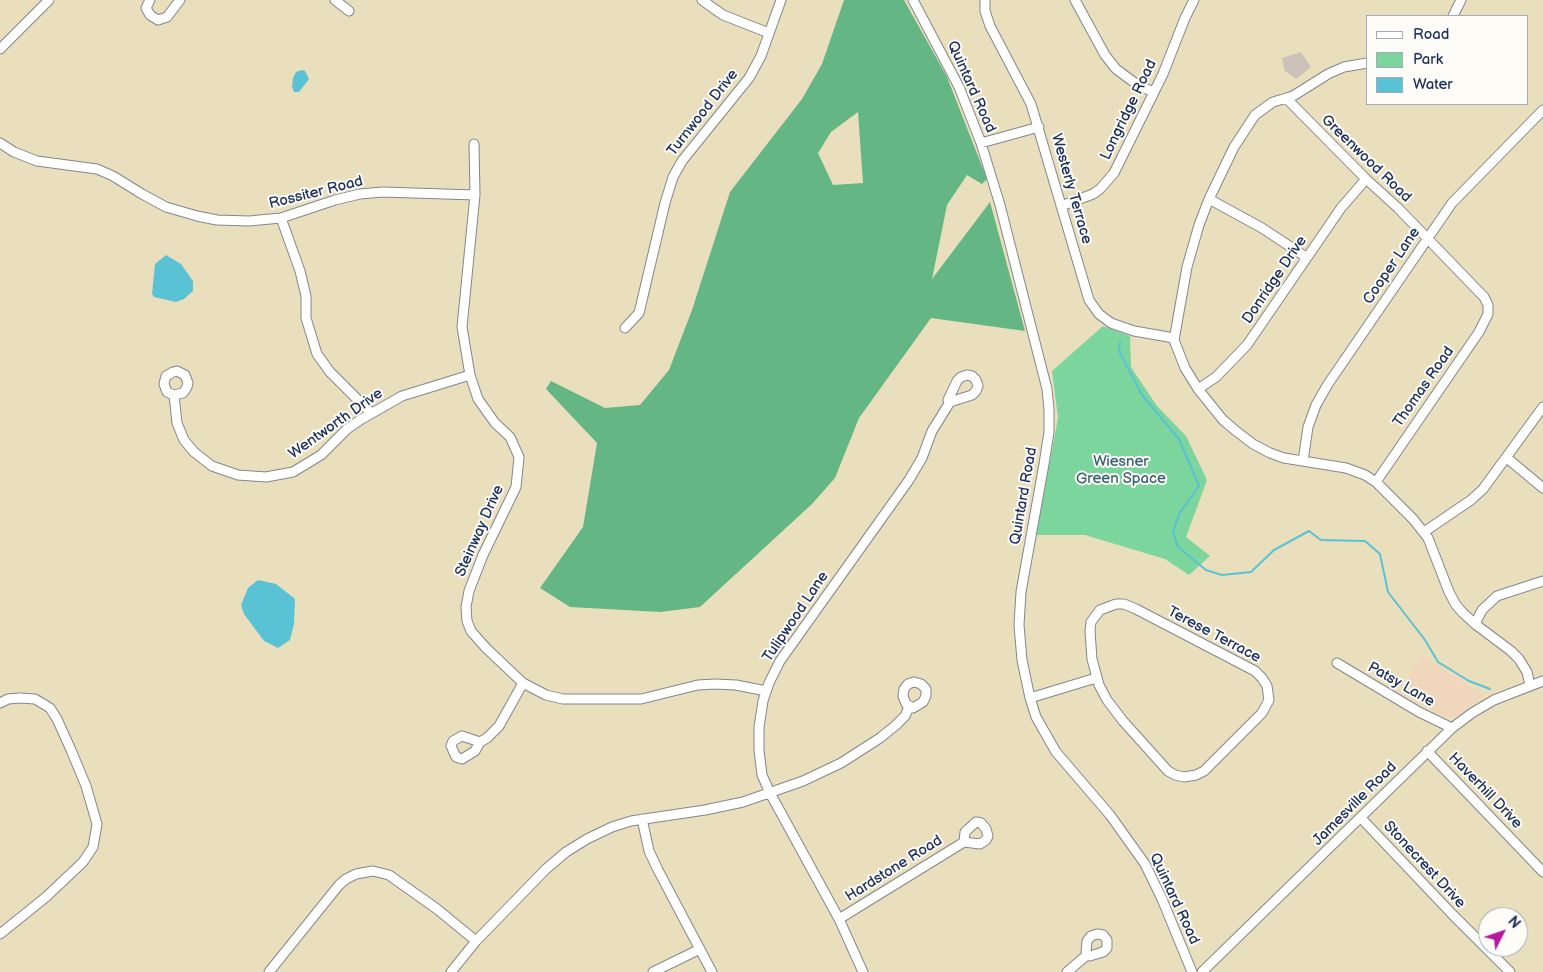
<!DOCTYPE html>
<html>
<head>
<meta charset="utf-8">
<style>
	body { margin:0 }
	#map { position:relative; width:1543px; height:972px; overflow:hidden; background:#e9dfbc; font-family:"Balsamiq Sans",sans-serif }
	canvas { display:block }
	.legend { position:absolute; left:1366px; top:15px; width:162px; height:90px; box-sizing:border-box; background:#fdfcf7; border:1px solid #a3aaba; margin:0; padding:6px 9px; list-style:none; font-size:15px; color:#1b2f5e }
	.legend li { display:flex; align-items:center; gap:10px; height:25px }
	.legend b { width:25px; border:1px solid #a3aaba }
	.north { position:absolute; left:1478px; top:907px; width:50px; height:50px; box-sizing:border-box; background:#fdfcf7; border:1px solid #a3aaba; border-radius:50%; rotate:49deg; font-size:14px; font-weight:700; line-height:20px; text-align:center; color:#1b2f5e }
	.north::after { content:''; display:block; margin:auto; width:18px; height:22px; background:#b5179e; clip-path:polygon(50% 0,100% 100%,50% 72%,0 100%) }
</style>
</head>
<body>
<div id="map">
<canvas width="1543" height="972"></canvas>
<ul class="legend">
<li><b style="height:6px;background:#fff"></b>Road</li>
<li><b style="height:14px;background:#7bd59c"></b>Park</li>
<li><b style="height:14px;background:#59c2d5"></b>Water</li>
</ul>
<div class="north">N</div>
</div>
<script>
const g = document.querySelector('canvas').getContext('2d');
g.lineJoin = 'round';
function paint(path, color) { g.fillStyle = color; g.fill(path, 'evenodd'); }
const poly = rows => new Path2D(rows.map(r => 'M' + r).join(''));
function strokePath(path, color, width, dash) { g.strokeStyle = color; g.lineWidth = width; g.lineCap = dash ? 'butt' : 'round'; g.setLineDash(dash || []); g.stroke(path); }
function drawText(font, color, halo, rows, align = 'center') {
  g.font = font + ' "Balsamiq Sans",sans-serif'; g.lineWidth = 4; g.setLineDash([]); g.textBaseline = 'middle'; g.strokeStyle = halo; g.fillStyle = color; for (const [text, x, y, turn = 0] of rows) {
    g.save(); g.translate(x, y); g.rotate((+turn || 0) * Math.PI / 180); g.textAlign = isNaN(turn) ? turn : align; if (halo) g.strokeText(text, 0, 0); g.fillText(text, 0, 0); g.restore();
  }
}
paint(poly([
	[1422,656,1485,695,1457,716,1450,717,1443,716,1398,692]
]), '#efd6bc');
paint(poly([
	[1301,52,1311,67,1296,79,1284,70,1282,58]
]), '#cdc2b9');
paint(poly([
	[1103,326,1130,336,1131,367,1157,406,1186,436,1207,480,1186,537,1210,556,1189,575,1165,559,1085,535,1036,535,1058,418,1052,371]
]), '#7bd59c');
paint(poly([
	[844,0,904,0,947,77,987,179,982,184,967,175,947,205,932,279,990,202,1025,331,931,318,859,418,835,478,812,504,700,607,660,612,570,607,540,588,583,527,597,443,546,389,551,381,605,408,640,405,669,370,692,310,730,192,802,99,822,64],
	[858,112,863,183,833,185,818,153,831,132]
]), '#64b684');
paint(poly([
	[302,70,305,71,309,79,299,92,294,92,292,87,293,78,296,72],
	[166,255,181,264,193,281,193,291,184,299,176,302,154,297,152,294,155,264],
	[258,580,276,584,295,599,294,624,290,640,278,648,264,641,244,614,241,605,248,588]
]), '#59c2d5');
strokePath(poly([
	[1120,342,1119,351,1142,395,1179,439,1199,486,1179,514,1173,532,1178,547,1206,570,1222,575,1251,572,1274,550,1309,531,1321,540,1365,541,1380,554,1388,592,1425,640,1438,662,1469,681,1490,689]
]), '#59c2d5', 2);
const minor = poly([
	[150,0,146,8,150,15,158,20,167,17,180,0],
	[335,0,349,11],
	[702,0,723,15,769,33],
	[913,0,959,87,981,143,1000,205,1047,389,1049,409,1049,432,1044,464,1021,592,1019,625,1022,660,1030,698,1036,717,1056,752,1110,815,1145,864,1162,899,1192,972],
	[985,0,985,11,990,26,1031,104,1089,300,1099,314,1111,323,1134,331,1174,338],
	[1075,0,1105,55,1116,69,1139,86,1154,92],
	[1453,16,1461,0],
	[0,49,49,0],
	[1367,63,1344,67,1328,74,1293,96,1273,102,1255,115,1234,147,1209,199,1199,225,1187,267,1174,340,1185,368,1198,389,1223,420,1236,431,1253,444,1270,453,1284,458,1346,468,1365,475,1376,482,1413,519,1428,538,1449,592,1456,605,1462,612,1475,624,1511,651,1519,659,1527,672,1530,685],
	[1286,98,1366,179,1398,208,1484,297,1488,305,1488,314,1479,332,1376,482],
	[0,143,14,152,37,161,97,169,113,176,142,194,166,207,197,216,217,220,249,221,281,218,335,200,360,194,383,192,475,195],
	[981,143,1039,127],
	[474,144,475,195,462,327,470,375,478,399,495,423,510,437,519,457,516,487,483,555,469,591,466,607,467,621,471,631,486,648,523,683,546,695,563,699,641,699,698,685,715,684,736,685,766,691],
	[1209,199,1262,228,1306,257],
	[1061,206,1093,194,1100,189,1114,173,1163,74,1185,18,1194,0],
	[281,218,300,271,306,296,306,318,317,354,330,372,371,413],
	[625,328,639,313,665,203,673,177,682,161,749,78,761,56,781,0],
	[967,375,972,376,976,380,978,386,976,391,972,395,950,402,948,400,957,381,961,377,967,375],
	[1198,389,1216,377,1247,345,1341,208,1366,179],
	[174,395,183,393,187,387,188,383,185,375,177,371,173,372,166,376,164,384,167,392,174,395,177,423,184,440,194,452,212,466,238,475,266,477,293,472,321,455,347,429,360,420,402,396,470,375],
	[1507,458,1543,488],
	[1303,461,1308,427,1316,405,1328,384,1452,203,1543,110],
	[1424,532,1471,500,1483,489,1543,407],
	[1116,604,1124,604,1136,609,1255,671,1262,678,1267,686,1269,700,1262,713,1204,771,1196,775,1184,777,1175,775,1168,771,1123,721,1107,700,1099,685,1092,659,1090,631,1091,622,1100,610,1116,604],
	[1475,624,1482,610,1497,596,1543,581],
	[1337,663,1419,712,1452,728],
	[914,682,921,684,926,689,926,696,923,702,913,708,906,704,903,696,904,689,908,684,914,682],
	[1030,698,1096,678],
	[0,703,8,699,20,698,35,699,50,708,57,719,71,750,86,786,97,824,93,847,83,862,46,897,0,934],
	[462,736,480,742,475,751,462,759,456,757,451,746,453,741,462,736],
	[480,742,487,738,499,726,523,683],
	[1427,751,1543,872],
	[1361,818,1451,913,1510,972],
	[642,819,649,851,658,870,712,972],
	[976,822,981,823,986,829,988,836,986,840,980,844,964,842,965,832,976,822],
	[839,919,964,842],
	[1097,934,1103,935,1107,940,1107,948,1103,952,1090,956,1086,953,1087,941,1091,936,1097,934],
	[269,972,339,885,346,879,356,874,373,871,389,875,437,909,476,941],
	[451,972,476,941,546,869,566,852,587,839,612,827,631,821,705,810,743,802,803,781,841,763,880,738,896,725,905,716,909,707],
	[653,972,700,949],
	[863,972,839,919,770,793,762,775,759,750,759,727,763,701,769,683,780,661,909,480,922,458,932,431,950,402],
	[1067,972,1087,955],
	[1202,972,1452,728,1472,713,1494,700,1543,681]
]);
strokePath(minor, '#82878d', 11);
strokePath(minor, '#fff', 9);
drawText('15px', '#1b2f5e', '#fdfcf7', [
	["Quintard Road",971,87,66],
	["Longridge Road",1129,110,-64],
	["Turnwood Drive",703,113,-52],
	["Greenwood Road",1366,159,44],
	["Westerly Terrace",1071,189,74],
	["Rossiter Road",316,193,-14],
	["Cooper Lane",1392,266,-56],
	["Donridge Drive",1275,280,-56],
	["Thomas Road",1424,387,-55],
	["Wentworth Drive",336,424,-35],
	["Quintard Road",1024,496,-80],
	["Steinway Drive",480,531,-66],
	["Tulipwood Lane",796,617,-56],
	["Terese Terrace",1214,635,28],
	["Patsy Lane",1401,685,30],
	["Haverhill Drive",1485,791,46],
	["Jamesville Road",1355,804,-45],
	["Stonecrest Drive",1424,865,47],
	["Hardstone Road",894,869,-32],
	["Quintard Road",1174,899,65]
]);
drawText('15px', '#386171', '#fdfcf7', [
	["Wiesner",1121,462],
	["Green Space",1121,479]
]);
</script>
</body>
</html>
